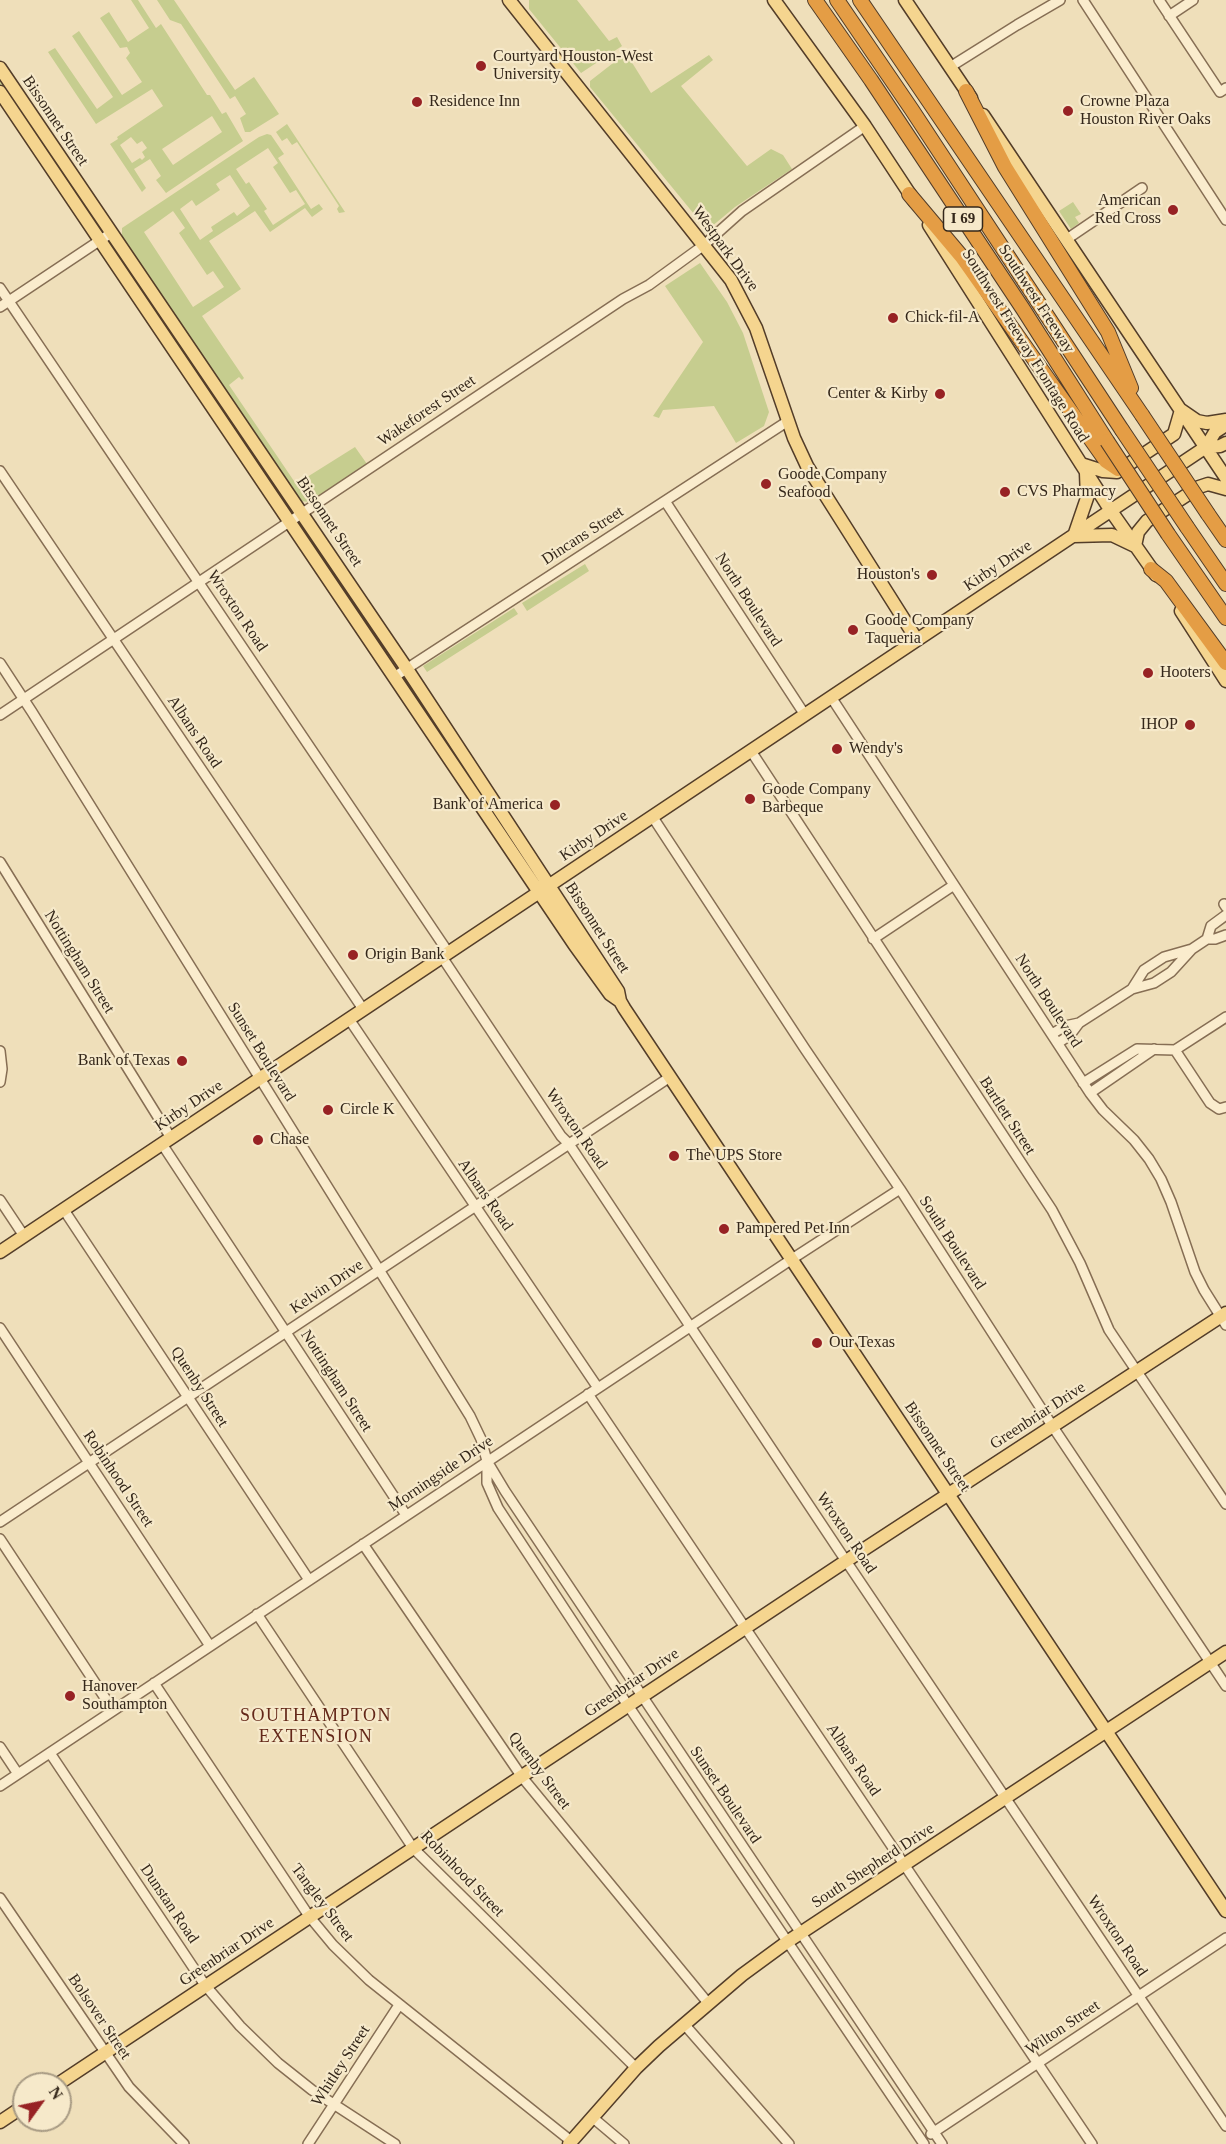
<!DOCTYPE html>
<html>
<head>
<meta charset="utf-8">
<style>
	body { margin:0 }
	#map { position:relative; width:1226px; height:2144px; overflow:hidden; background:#efdfba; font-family:Georgia,serif }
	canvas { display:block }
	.north { position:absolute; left:12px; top:2072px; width:60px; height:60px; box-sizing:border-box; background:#f6e9ca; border:2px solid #a89b84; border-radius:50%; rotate:57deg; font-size:16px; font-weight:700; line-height:24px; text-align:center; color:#34271a }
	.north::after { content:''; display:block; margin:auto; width:21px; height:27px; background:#972224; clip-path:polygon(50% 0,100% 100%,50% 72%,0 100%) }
</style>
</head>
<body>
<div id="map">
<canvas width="1226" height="2144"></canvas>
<div class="north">N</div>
</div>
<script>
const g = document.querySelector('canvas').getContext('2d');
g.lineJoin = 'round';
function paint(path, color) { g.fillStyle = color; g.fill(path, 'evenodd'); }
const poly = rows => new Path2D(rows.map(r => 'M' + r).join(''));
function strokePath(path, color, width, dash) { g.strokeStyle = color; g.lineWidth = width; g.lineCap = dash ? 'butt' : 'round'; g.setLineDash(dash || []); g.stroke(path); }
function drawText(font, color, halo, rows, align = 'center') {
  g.font = font + ' Georgia,serif'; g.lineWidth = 4.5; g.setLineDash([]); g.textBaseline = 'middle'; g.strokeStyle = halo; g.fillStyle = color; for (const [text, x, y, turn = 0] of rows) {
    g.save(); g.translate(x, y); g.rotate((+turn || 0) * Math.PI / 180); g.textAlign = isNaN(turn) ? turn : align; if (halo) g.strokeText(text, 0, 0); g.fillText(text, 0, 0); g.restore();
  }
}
paint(poly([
	[131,0,138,0,156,28,161,24,207,95,210,95,222,114,226,112,243,141,166,193,156,180,161,176,150,159,134,169,146,188,142,192,110,144,118,139,117,137,163,106,152,89,96,124,48,52,55,48,97,109,113,97,72,36,79,31,122,95,142,82,126,58,130,53,127,47,120,48,100,18,109,12,128,42,149,28],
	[212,116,222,132,173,165,162,149],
	[131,137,137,144,142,141,147,148,142,152,145,157,142,160,140,158,132,163,120,145],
	[157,0,174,0,235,90,254,77,279,114,250,132,245,132,240,118,246,114,235,96,230,99,181,24,170,20],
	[529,0,577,0,609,41,617,37,622,46,581,73,529,9],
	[626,53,651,93,709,55,713,60,681,86,747,166,771,149,783,155,792,169,735,207,711,227,703,225,590,87,590,81],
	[0,74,105,231,104,234,101,234,0,84],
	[287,124,345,212,339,213,337,209,339,206,297,142,292,145,287,138,282,141,276,132],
	[267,134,271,135,284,154,278,158,311,209,319,204,323,209,312,217,305,208,270,232,255,211,209,241,241,289,202,316,244,378,242,380,239,377,229,385,296,484,355,447,367,464,310,502,299,501,122,239,122,228,259,137],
	[268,148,278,163,273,167,290,193,296,190,305,204,273,225,264,211,267,209,249,182,246,184,236,169],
	[230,175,250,206,237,216,234,212,211,227,213,231,200,240,180,209,192,200,196,206,220,190,216,184],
	[173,211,185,228,179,233,207,275,213,271,224,287,193,307,144,232],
	[1073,202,1081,214,1075,217,1079,223,1071,229,1059,211],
	[112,246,115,246,268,472,246,446],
	[700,263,727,302,743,333,769,412,764,426,736,443,714,406,663,410,659,418,653,416,703,342,665,286],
	[585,564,589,571,527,611,522,603],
	[514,608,518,614,427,672,423,666]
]), '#c6cd8f');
const minor = poly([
	[1083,0,1226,220],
	[1159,0,1220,92,1226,88],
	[1169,16,1193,0],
	[950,67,1017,25,1060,0],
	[1067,239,1142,188],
	[0,288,448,952],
	[0,307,111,233],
	[0,471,363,1009],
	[665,501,805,715],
	[0,663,32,712,470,1416,481,1439,487,1461,505,1491,942,2144],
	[394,677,788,421],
	[831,697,1090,1093,1103,1110,1134,1140,1149,1159,1161,1179,1171,1202,1195,1272,1204,1290,1226,1325],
	[0,715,623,299,649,285,704,245,742,211,865,126],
	[751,751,1052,1210,1080,1263,1109,1330,1226,1504],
	[652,816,805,1049,900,1189,1053,1427,1226,1686],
	[0,862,171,1138],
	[1224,904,1226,907],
	[873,939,954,885],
	[1207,939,1211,926,1226,915],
	[442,957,561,1136,569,1144,840,1552,1226,2126],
	[1132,989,1144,970,1164,957,1192,949],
	[349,1019,598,1388],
	[1052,1034,1065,1026,1079,1023,1132,989,1154,983,1171,972,1192,949,1207,939,1215,939,1226,935],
	[1058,1043,1070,1035,1079,1023],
	[1175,1050,1210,1103,1219,1109,1226,1107],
	[0,1051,2,1069,0,1082],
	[1083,1083,1137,1049,1175,1050,1226,1017],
	[1090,1093,1154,1049],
	[162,1144,406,1515],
	[0,1200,24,1236],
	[64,1210,309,1580],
	[0,1328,210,1646],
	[588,1394,1092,2144],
	[487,1461,487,1483,498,1508,621,1695,924,2144],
	[0,1522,670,1077],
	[0,1539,113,1710],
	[363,1544,522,1777,708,2003],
	[257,1614,413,1848,636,2068],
	[154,1683,309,1916,333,1945,369,1980,571,2141],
	[0,1747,18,1774],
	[50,1753,205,1985,240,2026,278,2063,312,2090,395,2144],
	[0,1786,792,1259,900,1189],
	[0,1898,129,2087,184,2144],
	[684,2024,789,2144],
	[592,2117,624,2144],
	[931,2134,1226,1938],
	[308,2144,399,2005]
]);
const major = poly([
	[509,0,731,280,756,328,794,438,807,466,917,640],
	[774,0,865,126,915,202],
	[905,0,971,98],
	[0,68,407,669,618,991,620,1001],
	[0,92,574,944,610,994,620,1001,624,1008,1226,1911],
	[983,115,1226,478],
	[929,225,1111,511,1156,575],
	[1206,447,1220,446,1226,443],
	[1081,464,1103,471,1117,472,1174,434,1181,410,1197,421,1207,423,1226,420],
	[1074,536,1112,535,1135,546,1138,532,1147,521,1199,487,1208,484,1226,489],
	[1074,536,1087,498,1086,473],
	[1181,611,1226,681],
	[0,1252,1206,447,1215,432,1226,425],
	[58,2084,846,1561,1226,1313],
	[0,2122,24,2106],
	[569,2144,636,2068,659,2046,742,1975,787,1942,1226,1652]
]);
const highway = poly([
	[815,0,871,80,1023,309,1107,441],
	[837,0,912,110,1122,430],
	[860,0,1142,415],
	[966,91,1005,167,1108,332,1131,388],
	[909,194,962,257,1106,461,1118,469],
	[1208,514,1226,540],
	[1187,527,1226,584],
	[1168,534,1226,618],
	[1151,569,1166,581,1226,663]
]);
strokePath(minor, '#866e54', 12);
strokePath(major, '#533d29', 15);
strokePath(highway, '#533d29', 16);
strokePath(minor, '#faeccd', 9);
strokePath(major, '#f5d58f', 12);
strokePath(highway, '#e49d45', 14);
const highwayBridge = poly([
	[1142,415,1208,514],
	[1122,430,1187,527],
	[1107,441,1168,534]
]);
strokePath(highwayBridge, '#533d29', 16, []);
strokePath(highwayBridge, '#e49d45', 14);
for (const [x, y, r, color] of [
	[481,66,6,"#972224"],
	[417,102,6,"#972224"],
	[1068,111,6,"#972224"],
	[1173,210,6,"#972224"],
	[893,318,6,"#972224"],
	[940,394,6,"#972224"],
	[766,484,6,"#972224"],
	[1005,492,6,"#972224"],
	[932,575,6,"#972224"],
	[853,630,6,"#972224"],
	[1148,673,6,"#972224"],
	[1190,725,6,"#972224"],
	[837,749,6,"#972224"],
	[750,799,6,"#972224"],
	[555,805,6,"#972224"],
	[353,955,6,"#972224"],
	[182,1061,6,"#972224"],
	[328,1110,6,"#972224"],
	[258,1140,6,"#972224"],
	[674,1156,6,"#972224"],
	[724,1229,6,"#972224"],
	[817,1343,6,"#972224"],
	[70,1696,6,"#972224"]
]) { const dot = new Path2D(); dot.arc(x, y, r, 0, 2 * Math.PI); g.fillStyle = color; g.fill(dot); strokePath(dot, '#f6e9ca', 2); }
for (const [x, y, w] of [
	[963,219,39]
]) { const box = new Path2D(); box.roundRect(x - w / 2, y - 12, w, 24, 4.5); g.fillStyle = '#f6e9ca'; g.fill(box); strokePath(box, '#34271a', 1.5); }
drawText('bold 15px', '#34271a', null, [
	["I 69",963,219]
]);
drawText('16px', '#34271a', '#f6e9ca', [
	["Courtyard Houston-West",493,57],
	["University",493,75],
	["Residence Inn",429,102],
	["Crowne Plaza",1080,102],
	["Houston River Oaks",1080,120],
	["American",1161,201,"right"],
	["Red Cross",1161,219,"right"],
	["Chick-fil-A",905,318],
	["Center & Kirby",928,394,"right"],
	["Goode Company",778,475],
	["Seafood",778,493],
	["CVS Pharmacy",1017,492],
	["Houston's",920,575,"right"],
	["Goode Company",865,621],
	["Taqueria",865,639],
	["Hooters",1160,673],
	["IHOP",1178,725,"right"],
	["Wendy's",849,749],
	["Goode Company",762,790],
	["Barbeque",762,808],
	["Bank of America",543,805,"right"],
	["Origin Bank",365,955],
	["Bank of Texas",170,1061,"right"],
	["Circle K",340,1110],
	["Chase",270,1140],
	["The UPS Store",686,1156],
	["Pampered Pet Inn",736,1229],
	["Our Texas",829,1343],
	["Hanover",82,1687],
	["Southampton",82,1705]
], 'left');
drawText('16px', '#34271a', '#f6e9ca', [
	["Bissonnet Street",55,121,56],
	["Westpark Drive",725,249,54],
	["Southwest Freeway",1036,299,57],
	["Southwest Freeway Frontage Road",1025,346,58],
	["Wakeforest Street",427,411,-34],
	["Bissonnet Street",329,522,56],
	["Dincans Street",583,536,-33],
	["Kirby Drive",998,566,-34],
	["North Boulevard",748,600,57],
	["Wroxton Road",237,611,56],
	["Albans Road",194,732,56],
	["Kirby Drive",594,836,-34],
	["Bissonnet Street",597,928,57],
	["Nottingham Street",79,962,58],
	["North Boulevard",1048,1001,57],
	["Sunset Boulevard",261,1052,58],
	["Kirby Drive",189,1106,-34],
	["Bartlett Street",1007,1116,57],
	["Wroxton Road",576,1129,55],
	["Albans Road",485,1195,55],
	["South Boulevard",952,1243,57],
	["Kelvin Drive",327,1287,-34],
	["Nottingham Street",336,1381,57],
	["Quenby Street",199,1387,57],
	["Greenbriar Drive",1038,1416,-33],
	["Bissonnet Street",937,1447,56],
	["Morningside Drive",441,1474,-34],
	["Robinhood Street",118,1479,56],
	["Wroxton Road",846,1533,56],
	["Greenbriar Drive",632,1683,-34],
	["Albans Road",853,1760,56],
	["Quenby Street",539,1771,53],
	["Sunset Boulevard",725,1795,56],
	["South Shepherd Drive",873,1866,-33],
	["Robinhood Street",462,1874,46],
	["Tangley Street",322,1903,53],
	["Dunstan Road",169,1904,56],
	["Wroxton Road",1117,1936,56],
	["Greenbriar Drive",227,1952,-34],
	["Bolsover Street",99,2017,56],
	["Wilton Street",1063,2028,-34],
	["Whitley Street",341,2066,-57]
]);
g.letterSpacing = '1.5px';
drawText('18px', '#632718', '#f6e9ca', [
	["SOUTHAMPTON",316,1716],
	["EXTENSION",316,1737]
]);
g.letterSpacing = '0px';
</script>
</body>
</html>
